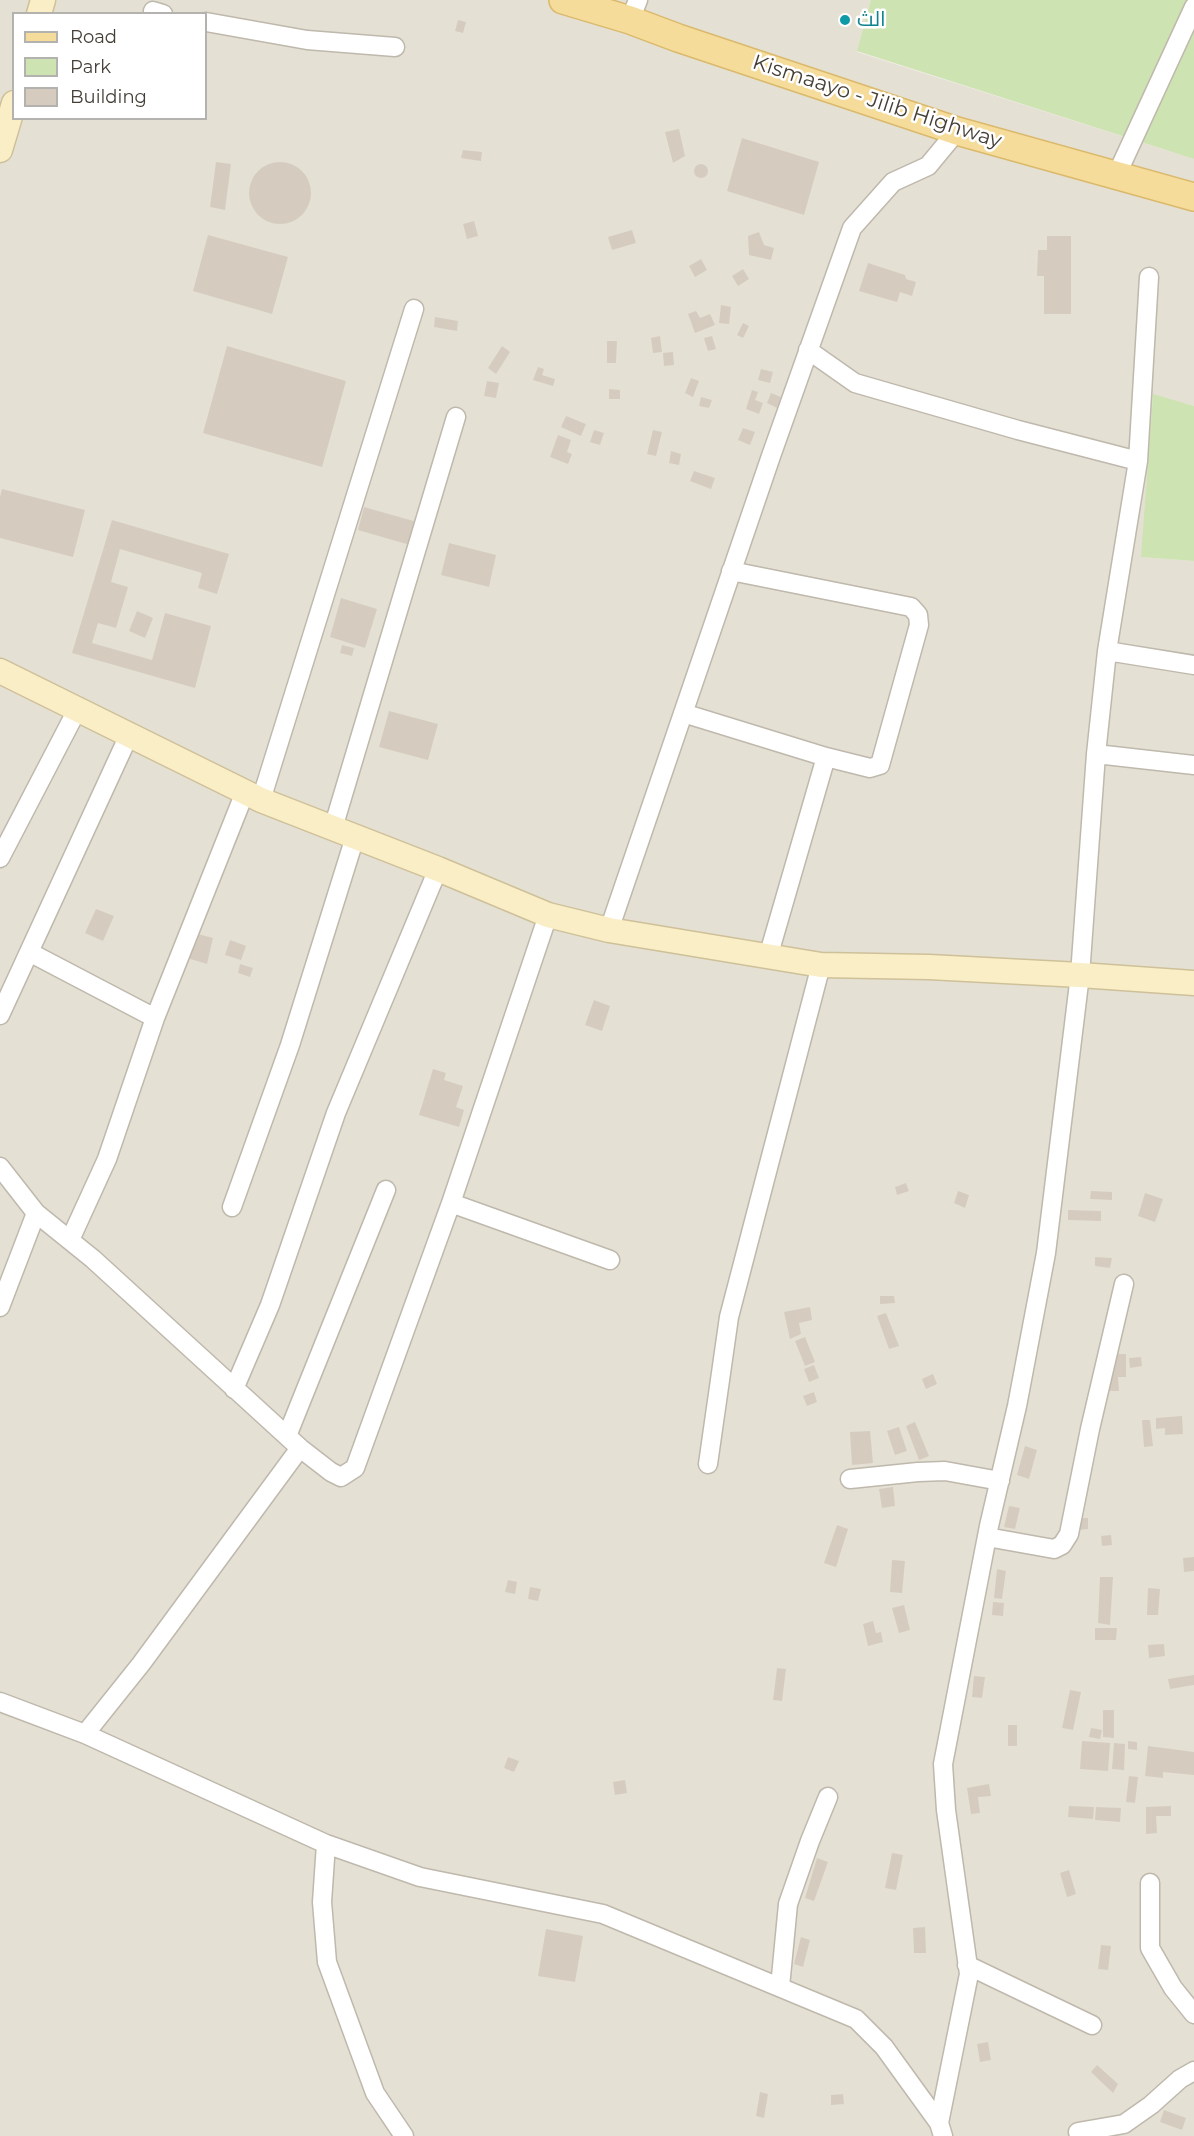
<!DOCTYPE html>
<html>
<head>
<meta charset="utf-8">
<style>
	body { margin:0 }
	#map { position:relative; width:1194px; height:2136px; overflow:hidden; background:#f1eee6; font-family:Montserrat,sans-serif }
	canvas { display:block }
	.legend { position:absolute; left:12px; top:12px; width:195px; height:108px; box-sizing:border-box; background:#fff; border:2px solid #b4b2af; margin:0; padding:8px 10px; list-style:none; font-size:18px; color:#443e36 }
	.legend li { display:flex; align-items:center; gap:12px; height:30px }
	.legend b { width:30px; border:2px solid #b4b2af }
</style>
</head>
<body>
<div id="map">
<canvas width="1194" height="2136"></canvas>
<ul class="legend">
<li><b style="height:8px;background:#f6dc9a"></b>Road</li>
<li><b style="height:16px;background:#cde3b1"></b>Park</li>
<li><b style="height:16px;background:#d5ccbf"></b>Building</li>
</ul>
</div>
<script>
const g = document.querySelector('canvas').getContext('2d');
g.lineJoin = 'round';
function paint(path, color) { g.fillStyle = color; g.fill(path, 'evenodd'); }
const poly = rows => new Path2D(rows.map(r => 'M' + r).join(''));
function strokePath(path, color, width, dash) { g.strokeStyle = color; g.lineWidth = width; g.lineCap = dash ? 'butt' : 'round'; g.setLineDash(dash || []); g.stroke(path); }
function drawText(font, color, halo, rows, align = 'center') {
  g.font = font + ' Montserrat,Cairo,sans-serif'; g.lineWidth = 5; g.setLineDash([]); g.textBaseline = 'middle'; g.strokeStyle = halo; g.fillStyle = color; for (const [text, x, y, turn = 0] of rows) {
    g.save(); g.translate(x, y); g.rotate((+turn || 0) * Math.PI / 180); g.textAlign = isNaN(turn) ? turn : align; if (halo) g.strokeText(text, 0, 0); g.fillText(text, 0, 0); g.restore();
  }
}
paint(poly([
	[0,0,871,0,857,52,1194,159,1194,406,1153,395,1142,557,1194,561,1194,2136,0,2136],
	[14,14,206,14,206,118,14,118]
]), '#e5e0d4');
paint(poly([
	[871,0,1194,0,1194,159,857,51],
	[1153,394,1194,406,1194,561,1141,557]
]), '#cde3b1');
paint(poly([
	[458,20,466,22,463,33,455,31],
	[679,129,685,156,673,163,665,132],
	[742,138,819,162,804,215,727,191],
	[463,150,482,152,481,161,461,158],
	[216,162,231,164,225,210,210,207],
	'249 193a31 31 0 1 1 62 0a31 31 0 1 1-62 0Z',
	'694 171a7 7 0 1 1 14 0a7 7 0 1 1-14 0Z',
	[474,221,478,236,467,239,463,224],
	[632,230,636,243,612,250,608,237],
	[759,232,764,245,774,248,771,260,749,255,748,236],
	[208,235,288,257,272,314,193,291],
	[1047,236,1071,236,1071,314,1044,314,1044,276,1037,276,1038,250,1047,250],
	[701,259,707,270,695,277,689,266],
	[868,263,905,275,906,279,916,282,912,296,900,292,897,302,859,291],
	[743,269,749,279,738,286,732,276],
	[721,305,731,307,729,324,719,323],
	[696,311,700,318,710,314,715,325,695,333,688,314],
	[435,317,458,321,457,331,434,327],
	[743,323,749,326,743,338,737,335],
	[660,336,662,352,653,353,651,338],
	[712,336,716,349,708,351,704,338],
	[607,341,617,341,616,363,607,363],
	[227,346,346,381,322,467,203,433],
	[502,346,510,352,496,374,488,368],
	[673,352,674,365,664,366,663,353],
	[538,367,544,369,542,375,555,379,553,386,533,380],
	[761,369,773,372,770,383,758,380],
	[691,378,699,381,693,397,685,393],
	[487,381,499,383,496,398,484,396],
	[609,389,620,390,620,399,609,399],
	[752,390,758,392,755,400,763,403,759,414,746,409],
	[771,393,781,397,777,408,767,403],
	[701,397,712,400,709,408,699,406],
	[566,416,586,424,581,436,561,427],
	[743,428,755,432,750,445,738,440],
	[594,430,604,433,600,445,590,442],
	[653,430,662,432,656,456,647,454],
	[558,435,571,440,567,452,572,454,568,464,550,457],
	[671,451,681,454,679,465,669,463],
	[694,471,715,478,711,489,690,481],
	[2,489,85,510,73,557,0,538,0,497],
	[364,507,417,522,410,545,358,530],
	[112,520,229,554,217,594,198,588,202,573,120,549,111,582,128,587,116,628,98,623,92,643,152,660,165,613,211,626,195,688,72,653],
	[449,543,496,555,489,587,441,575],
	[341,598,377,609,365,648,330,637],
	[137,611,153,618,145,638,129,631],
	[342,645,354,648,352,656,340,653],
	[389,711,438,724,428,760,379,747],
	[96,909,114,916,103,941,85,933],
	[194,933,213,938,207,964,187,958],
	[230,940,246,946,241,960,225,955],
	[240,964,253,968,250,977,238,973],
	[594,1000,610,1006,602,1031,585,1025],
	[433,1069,446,1073,444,1080,463,1086,456,1107,464,1110,459,1127,419,1115],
	[906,1183,909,1191,897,1195,895,1187],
	[958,1191,969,1195,965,1208,954,1203],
	[1091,1191,1112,1192,1112,1200,1090,1199],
	[1145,1193,1163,1199,1155,1222,1138,1216],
	[1068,1210,1101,1211,1101,1221,1068,1220],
	[1095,1257,1112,1258,1110,1268,1095,1266],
	[880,1296,894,1296,895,1303,880,1304],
	[810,1307,812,1320,799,1323,801,1334,790,1339,784,1312],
	[886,1313,899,1346,889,1349,877,1316],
	[805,1337,815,1362,805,1366,795,1341],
	[1109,1354,1126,1354,1126,1377,1118,1377,1119,1391,1110,1391],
	[1141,1357,1142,1366,1130,1368,1129,1358],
	[814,1365,819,1378,809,1382,804,1369],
	[933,1374,937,1384,926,1389,922,1379],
	[814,1392,817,1402,807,1406,803,1396],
	[1182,1416,1183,1434,1165,1435,1165,1428,1156,1429,1156,1418],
	[1142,1420,1150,1420,1153,1446,1144,1447],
	[915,1422,929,1456,919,1460,906,1426],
	[899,1427,907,1451,895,1455,887,1431],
	[870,1431,873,1463,852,1465,850,1432],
	[1025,1446,1037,1450,1029,1479,1017,1475],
	[893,1487,895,1506,882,1508,879,1489],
	[1009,1506,1020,1508,1015,1529,1004,1527],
	[1079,1518,1088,1518,1088,1529,1079,1530],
	[837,1525,848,1529,836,1567,824,1563],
	[1111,1535,1112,1545,1102,1546,1101,1536],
	[1194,1557,1194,1571,1184,1572,1183,1558],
	[892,1560,905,1561,902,1593,890,1592],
	[997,1569,1006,1571,1002,1599,994,1598],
	[1100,1577,1113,1577,1110,1625,1098,1623],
	[508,1580,517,1582,515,1594,505,1592],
	[530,1587,541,1589,538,1601,528,1599],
	[1148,1588,1160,1589,1158,1615,1147,1615],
	[993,1602,1004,1603,1003,1616,992,1615],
	[904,1605,910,1630,899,1633,892,1608],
	[873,1621,876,1633,881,1632,883,1642,868,1646,863,1624],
	[1095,1628,1117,1628,1116,1640,1095,1640],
	[1164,1644,1165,1656,1149,1658,1148,1645],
	[777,1668,786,1669,782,1701,773,1700],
	[1194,1675,1194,1685,1170,1689,1168,1679],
	[974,1676,985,1677,982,1698,972,1697],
	[1070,1690,1081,1692,1073,1730,1062,1728],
	[1103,1710,1114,1710,1114,1738,1103,1737],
	[1008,1725,1017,1725,1017,1746,1008,1746],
	[1091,1728,1102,1730,1100,1739,1089,1737],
	[1082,1741,1110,1743,1108,1771,1080,1769],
	[1128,1741,1137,1742,1137,1750,1128,1749],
	[1114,1743,1125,1744,1124,1770,1112,1769],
	[1148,1746,1194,1752,1194,1775,1163,1772,1163,1778,1145,1776],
	[508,1757,519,1761,514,1772,504,1768],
	[1129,1776,1138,1777,1135,1803,1126,1802],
	[625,1780,627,1793,615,1795,613,1782],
	[989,1784,991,1796,978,1797,980,1813,971,1814,967,1788],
	[1069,1806,1094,1807,1093,1819,1068,1817],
	[1171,1806,1171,1816,1156,1816,1157,1833,1146,1834,1146,1807],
	[1096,1807,1121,1808,1120,1822,1095,1820],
	[892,1853,903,1855,896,1890,885,1888],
	[817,1858,828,1862,814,1901,805,1898],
	[1069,1870,1076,1894,1067,1897,1060,1873],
	[925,1927,926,1953,914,1953,913,1928],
	[546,1929,583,1936,575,1982,538,1976],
	[801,1937,810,1940,803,1967,794,1964],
	[1101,1945,1111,1946,1108,1970,1098,1969],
	[988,2042,991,2060,980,2062,977,2044],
	[1097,2065,1118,2084,1113,2093,1091,2072],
	[760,2092,768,2094,764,2118,756,2116],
	[843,2094,844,2104,831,2105,831,2095],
	[1164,2110,1186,2118,1182,2130,1160,2122]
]), '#d5ccbf');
const street = poly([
	[153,11,163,14],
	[630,20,638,0],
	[206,22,307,40,395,47],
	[1117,174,1194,7],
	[808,350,855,383,1018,430,1138,461],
	[1107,651,1194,665],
	[683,713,826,757,870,768,880,765,919,625,918,615,911,607,731,571],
	[1096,754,1194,765],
	[261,800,414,309],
	[333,828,456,417],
	[0,858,77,710],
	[609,930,771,456,852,228,893,182,928,166,957,131],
	[29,952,155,1018],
	[768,957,826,757],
	[0,1015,129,735],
	[0,1167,36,1213,93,1259,300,1448,331,1472,341,1477,355,1468,451,1203,548,915],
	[451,1203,610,1260],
	[232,1207,290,1045,355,837],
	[70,1240,107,1159,155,1018,245,792],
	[0,1307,36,1213],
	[234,1389,270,1305,336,1113,438,869],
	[287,1436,386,1190],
	[708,1464,729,1317,821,965],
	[850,1479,918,1472,945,1471,1000,1481],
	[987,1537,1054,1549,1062,1545,1069,1534,1090,1429,1124,1284],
	[0,1702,85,1734,326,1844,420,1877,603,1914,856,2019,884,2047,939,2123,943,2136],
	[85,1734,141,1664,300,1448],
	[326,1844,322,1902,327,1962,375,2093,404,2136],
	[1150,1883,1150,1948,1173,1988,1194,2014],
	[967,1965,1092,2025],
	[780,1987,788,1904,810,1841,828,1797],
	[939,2123,969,1974,946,1810,943,1764,989,1526,1017,1406,1046,1253,1080,975,1096,754,1107,651,1138,461,1149,277],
	[1078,2132,1124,2124,1151,2105,1180,2079,1194,2071]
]);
const secondary = poly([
	[39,14,43,0],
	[0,150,14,103],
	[0,671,261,800,438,869,548,915,609,930,821,965,929,967,1080,975,1194,983]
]);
const primary = poly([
	[563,0,630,20,678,38,957,131,1194,197]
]);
strokePath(street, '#bfb8ac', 21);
strokePath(secondary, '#cec098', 27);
strokePath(primary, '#dab96b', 30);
strokePath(street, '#fff', 18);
strokePath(secondary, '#faeec7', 24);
strokePath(primary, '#f6dc9a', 27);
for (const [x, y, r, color] of [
	[845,20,6,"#0f9aa8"]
]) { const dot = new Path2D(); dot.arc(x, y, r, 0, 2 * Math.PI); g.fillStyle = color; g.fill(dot); strokePath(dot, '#fff', 2); }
drawText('21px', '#0d838f', '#fff', [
	["الث",857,20]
], 'left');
drawText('21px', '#443e36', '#fff', [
	["Kismaayo - Jilib Highway",877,102,18]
]);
</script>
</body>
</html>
